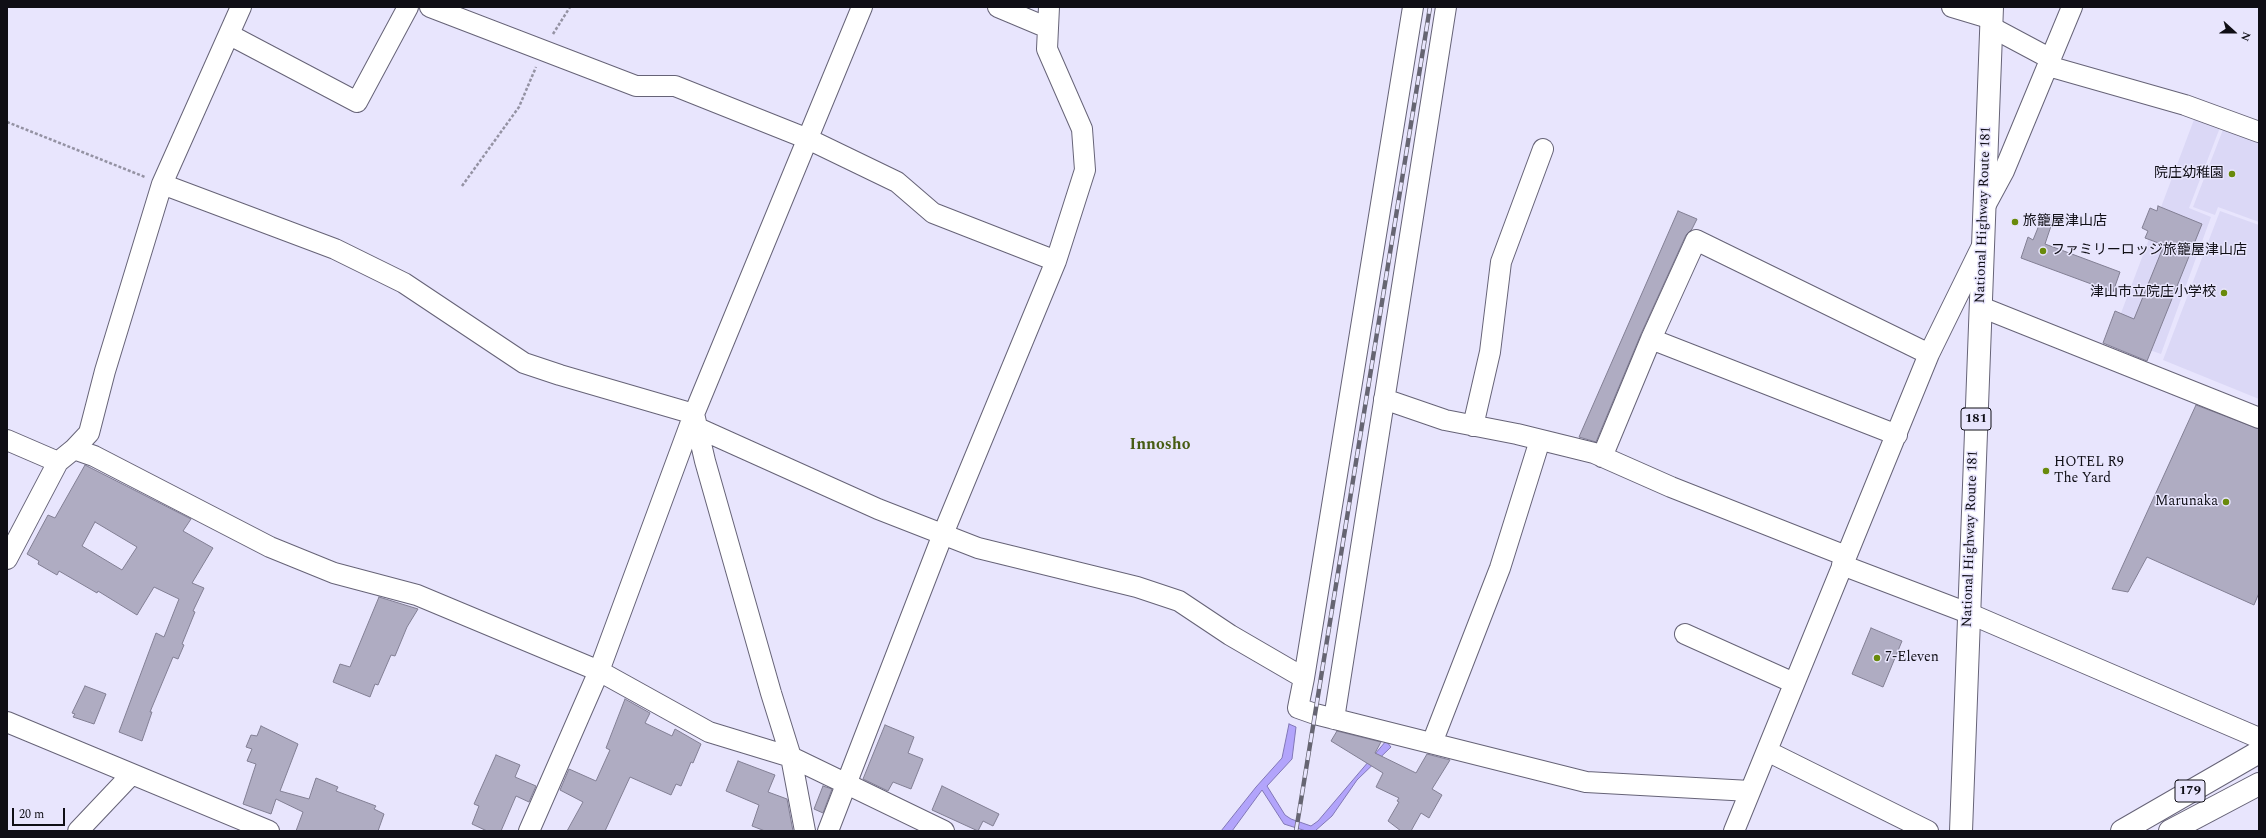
<!DOCTYPE html>
<html>
<head>
<meta charset="utf-8">
<style>
	body { margin:0 }
	#map { position:relative; width:2266px; height:838px; overflow:hidden; background:#e8e5fd; font-family:Spectral,serif }
	canvas { display:block }
	.frame { position:absolute; inset:0; border:8px solid #0f0e15; pointer-events:none }
	.north { position:absolute; left:2214px; top:12px; width:40px; height:40px; -webkit-text-stroke:3px #e8e5fd; paint-order:stroke; rotate:111deg; font-size:11px; font-weight:700; line-height:16px; text-align:center; color:#0f0e15 }
	.north::after { content:''; display:block; margin:auto; width:14px; height:18px; background:#0f0e15; clip-path:polygon(50% 0,100% 100%,50% 72%,0 100%) }
	.scale { position:absolute; left:12px; top:808px; width:53px; height:18px; box-sizing:border-box; border:2px solid #0f0e15; border-top:0; padding-left:5px; font-size:12px; line-height:14px; white-space:nowrap; color:#0f0e15; -webkit-text-stroke:3px #e8e5fd; paint-order:stroke }
</style>
</head>
<body>
<div id="map">
<canvas width="2266" height="838"></canvas>
<div class="frame"></div>
<div class="north">N</div>
<div class="scale">20 m</div>
</div>
<script>
const g = document.querySelector('canvas').getContext('2d');
g.lineJoin = 'round';
function paint(path, color) { g.fillStyle = color; g.fill(path, 'evenodd'); }
const poly = rows => new Path2D(rows.map(r => 'M' + r).join(''));
function strokePath(path, color, width, dash) { g.strokeStyle = color; g.lineWidth = width; g.lineCap = dash ? 'butt' : 'round'; g.setLineDash(dash || []); g.stroke(path); }
function drawText(font, color, halo, rows, align = 'center') {
  g.font = font + ' Spectral,"Noto Sans JP",serif'; g.lineWidth = 3; g.setLineDash([]); g.textBaseline = 'middle'; g.strokeStyle = halo; g.fillStyle = color; for (const [text, x, y, turn = 0] of rows) {
    g.save(); g.translate(x, y); g.rotate((+turn || 0) * Math.PI / 180); g.textAlign = isNaN(turn) ? turn : align; if (halo) g.strokeText(text, 0, 0); g.fillText(text, 0, 0); g.restore();
  }
}
paint(poly([
	[2195,117,2221,125,2189,208,2211,217,2161,354,2112,337],
	[2224,127,2259,141,2259,222,2218,207,2215,215,2193,207],
	[2220,211,2259,225,2259,399,2163,360]
]), '#dbd8f6');
const water = poly([
	[1289,724,1296,727,1292,759,1267,786,1285,815,1291,819,1311,826,1318,821,1386,741,1391,747,1357,780,1332,816,1315,831,1306,831,1284,824,1262,790,1232,831,1221,831,1256,787,1282,758,1289,724]
]);
paint(water, '#b2a4fb');
strokePath(water, '#8177b6', 1);
const building = poly([
	[2158,206,2202,224,2147,361,2103,343,2115,311,2134,319,2164,245,2145,238,2148,231,2142,228,2150,208,2157,211,2158,206],
	[1678,211,1697,219,1692,229,1686,235,1641,334,1596,442,1579,437,1678,211],
	[2044,213,2054,217,2045,244,2120,272,2113,292,2021,258,2028,237,2033,240,2044,213],
	[2196,405,2259,429,2259,593,2254,605,2147,557,2128,592,2112,589,2196,405],
	[85,465,191,519,183,531,213,548,192,583,204,588,193,611,195,612,182,644,184,645,178,659,173,657,150,712,152,712,142,741,119,732,156,633,164,637,179,599,154,587,137,615,98,591,97,593,59,571,57,575,38,564,39,561,27,554,48,515,55,518,85,465],
	[95,522,137,547,122,570,82,546,95,522],
	[379,597,418,609,407,627,395,656,391,655,378,685,375,684,370,697,333,682,340,664,350,667,379,597],
	[1871,628,1902,641,1883,687,1852,674,1871,628],
	[85,686,106,694,94,724,73,717,75,714,72,713,85,686],
	[625,699,650,713,645,723,672,736,675,729,701,744,693,763,691,762,681,786,676,784,671,795,630,777,605,831,567,831,583,802,560,790,569,769,596,781,610,750,606,748,625,699],
	[885,725,914,737,908,753,923,759,911,789,893,782,888,791,863,779,885,725],
	[261,726,298,744,280,791,309,799,316,778,338,787,336,791,376,806,374,809,384,814,378,831,296,831,303,812,276,799,271,814,243,804,256,764,247,761,252,749,246,747,251,735,257,736,261,726],
	[1337,731,1381,742,1375,753,1416,773,1427,754,1450,760,1432,789,1442,795,1429,818,1421,813,1411,831,1401,831,1388,821,1399,802,1397,801,1399,798,1376,787,1383,773,1331,741,1337,731],
	[496,755,520,765,515,777,536,786,529,802,516,796,501,831,487,831,472,824,479,806,474,804,496,755],
	[738,761,775,775,768,792,787,799,793,831,765,831,752,826,759,805,726,791,738,761],
	[823,786,832,789,823,813,814,809,823,786],
	[942,786,999,814,993,826,983,821,978,831,932,810,942,786]
]);
paint(building, '#afacc2');
strokePath(building, '#827f94', 1);
const minor = poly([
	[430,7,636,86,675,86,808,139,897,182,933,213,1056,261],
	[998,7,1048,28],
	[1952,7,1992,19],
	[1991,27,2051,59],
	[230,35,357,102,408,7],
	[2048,66,2185,105,2259,132],
	[162,184,335,249,404,283,524,363,560,375,694,414],
	[1984,208,2004,171,2072,7],
	[1981,307,2259,418],
	[1651,339,1897,435],
	[1384,399,1445,420,1517,434,1594,453,1671,487,1846,556],
	[695,418,705,461,771,693,791,757,805,831],
	[1473,426,1490,352,1501,262,1543,149],
	[698,428,878,509,978,548,1137,587,1179,601,1230,635,1304,678,1298,708,1315,714,1586,782,1750,791],
	[7,440,58,462],
	[74,449,94,456,270,547,334,573,417,595,599,671,709,732,791,757,944,831],
	[1602,457,1651,339,1696,240,1929,354],
	[7,559,58,462,74,449,89,433,105,371,162,184,241,7],
	[1842,565,1968,613,2259,738],
	[1685,634,1794,683],
	[1304,678,1413,7],
	[1334,719,1446,7],
	[7,722,269,831],
	[1432,743,1500,568,1540,440],
	[1767,751,1928,831],
	[78,831,131,775],
	[529,831,599,671,694,414,862,7],
	[828,831,943,534,1056,261,1085,170,1082,129,1047,49,1049,7],
	[1734,831,1929,354,1981,248]
]);
const highway = poly([
	[1961,831,1992,7],
	[2122,831,2259,752],
	[2170,831,2259,784]
]);
strokePath(minor, '#666377', 22);
strokePath(highway, '#666377', 24);
strokePath(poly([
	[553,34,570,7],
	[7,122,145,177],
	[462,186,519,107,536,67]
]), '#9492a3', 2.5, [3, 2]);
strokePath(minor, '#fff', 20);
strokePath(highway, '#fff', 22);
const rail = poly([
	[1296,831,1430,7]
]);
strokePath(rail, '#666572', 4.5);
strokePath(rail, '#e8e5fd', 3, [9]);
for (const [x, y, r, color] of [
	[2232,174,4,"#698a0b"],
	[2015,222,4,"#698a0b"],
	[2043,251,4,"#698a0b"],
	[2224,293,4,"#698a0b"],
	[2046,471,4,"#698a0b"],
	[2226,502,4,"#698a0b"],
	[1877,658,4,"#698a0b"]
]) { const dot = new Path2D(); dot.arc(x, y, r, 0, 2 * Math.PI); g.fillStyle = color; g.fill(dot); strokePath(dot, '#e8e5fd', 1.5); }
for (const [x, y, w] of [
	[1976,419,30],
	[2190,791,30]
]) { const box = new Path2D(); box.roundRect(x - w / 2, y - 11, w, 22, 3); g.fillStyle = '#e8e5fd'; g.fill(box); strokePath(box, '#0f0e15', 1); }
drawText('bold 13px', '#0f0e15', null, [
	["181",1976,419],
	["179",2190,791]
]);
drawText('14px', '#0f0e15', '#e8e5fd', [
	["院庄幼稚園",2224,174,"right"],
	["旅籠屋津山店",2023,222],
	["ファミリーロッジ旅籠屋津山店",2051,251],
	["津山市立院庄小学校",2216,293,"right"],
	["HOTEL R9",2054,463],
	["The Yard",2054,479],
	["Marunaka",2218,502,"right"],
	["7-Eleven",1885,658]
], 'left');
drawText('14px', '#0f0e15', '#e8e5fd', [
	["National Highway Route 181",1984,215,-88],
	["National Highway Route 181",1971,539,-88]
]);
drawText('bold 16px', '#475c13', '#e8e5fd', [
	["Innosho",1160,446]
]);
</script>
</body>
</html>
